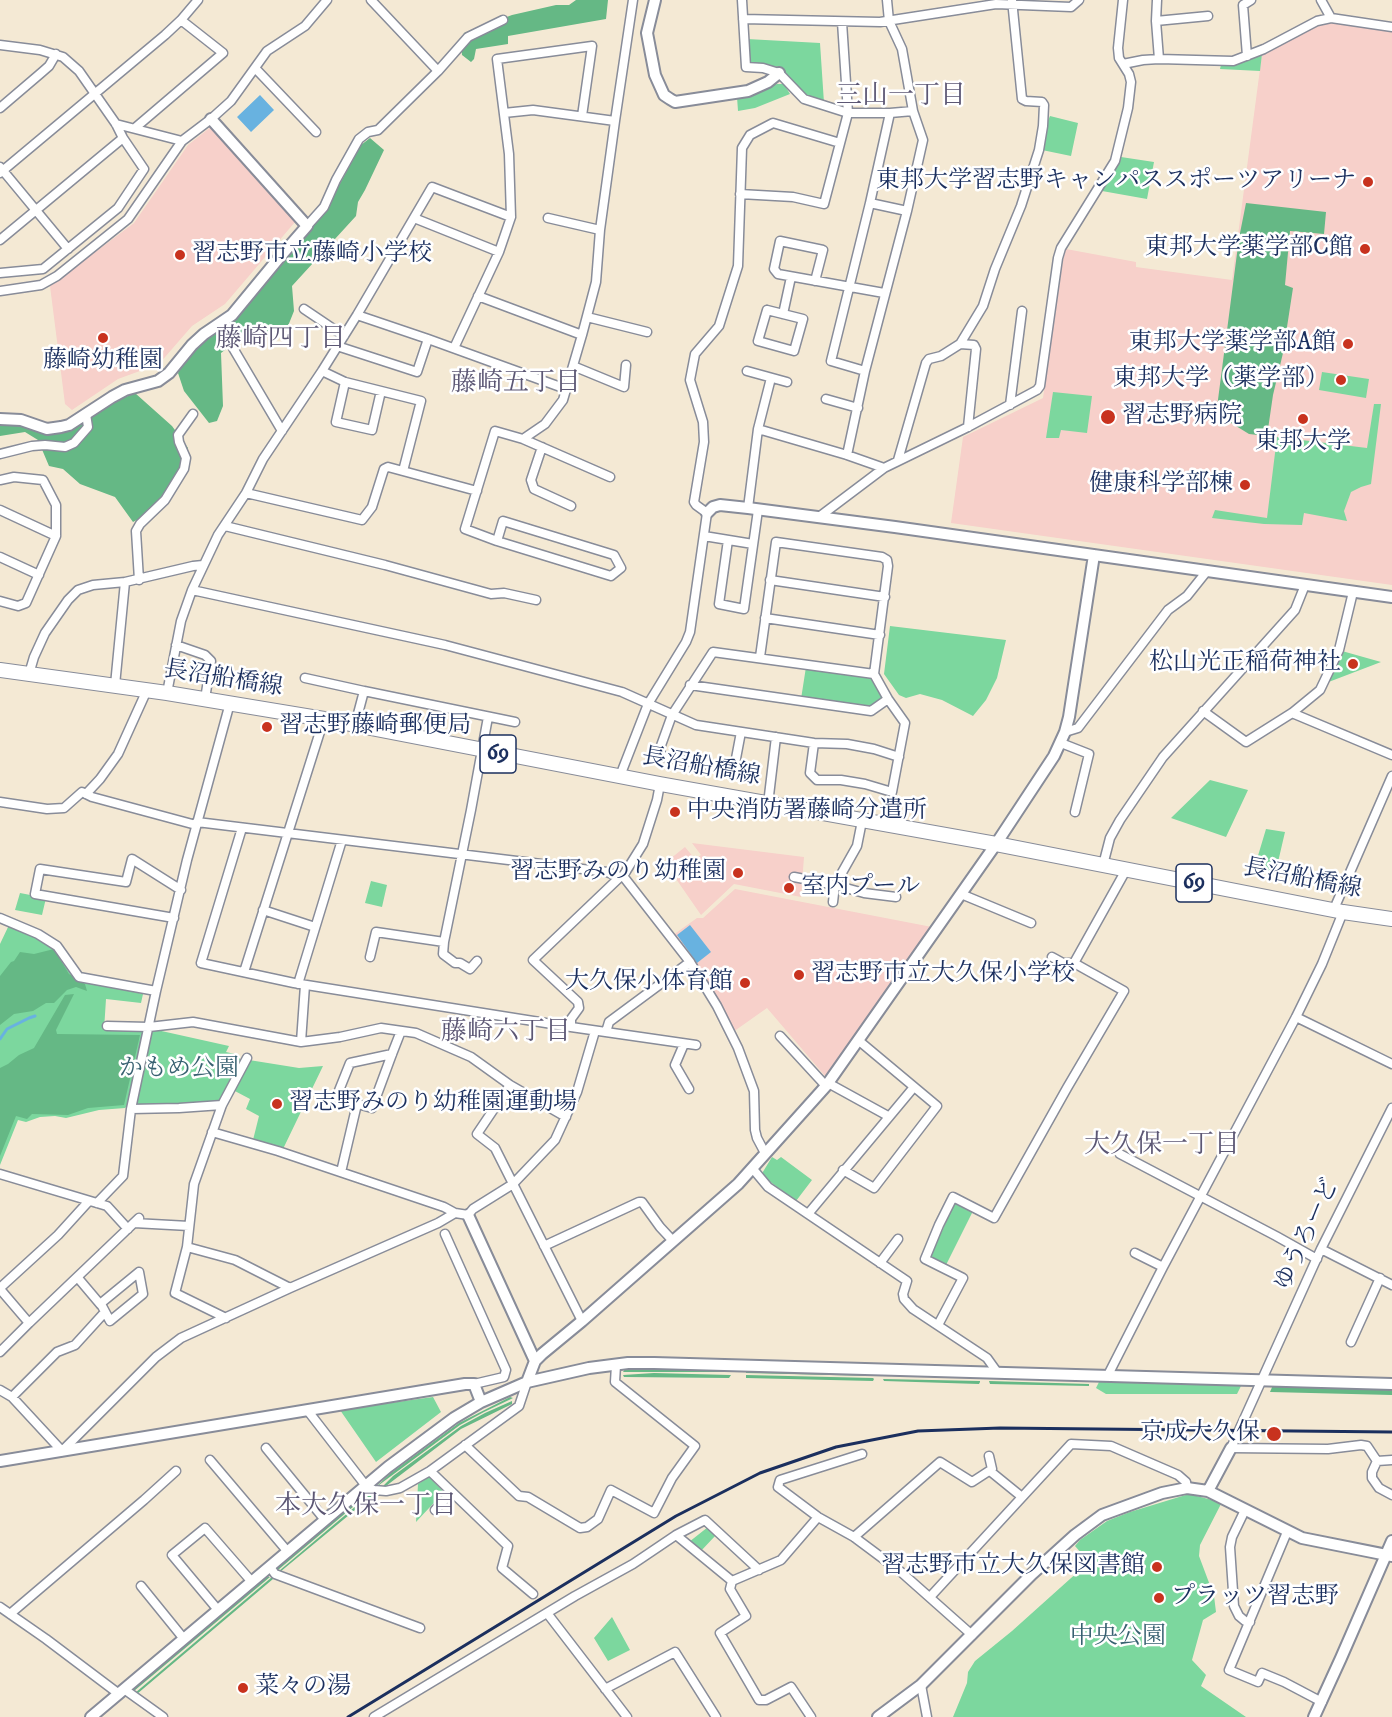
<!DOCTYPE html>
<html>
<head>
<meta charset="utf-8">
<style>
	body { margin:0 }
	canvas { display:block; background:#f4e9d4 }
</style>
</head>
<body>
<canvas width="1392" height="1717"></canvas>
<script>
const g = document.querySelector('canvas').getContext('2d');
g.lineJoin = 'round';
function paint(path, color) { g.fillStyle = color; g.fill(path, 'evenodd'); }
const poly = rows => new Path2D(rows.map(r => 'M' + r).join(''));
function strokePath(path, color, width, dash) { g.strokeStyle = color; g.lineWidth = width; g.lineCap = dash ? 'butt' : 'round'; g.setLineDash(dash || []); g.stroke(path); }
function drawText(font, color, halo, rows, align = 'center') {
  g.font = font + ' "IM FELL DW Pica","Noto Serif JP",serif'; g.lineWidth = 5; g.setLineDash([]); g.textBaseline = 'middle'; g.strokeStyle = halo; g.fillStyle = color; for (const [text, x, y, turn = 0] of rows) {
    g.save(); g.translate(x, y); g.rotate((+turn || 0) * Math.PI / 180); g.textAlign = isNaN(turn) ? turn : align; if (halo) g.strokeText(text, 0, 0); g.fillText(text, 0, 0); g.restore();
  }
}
paint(poly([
	[1332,23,1392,31,1392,585,951,523,963,437,1043,398,1063,260,1066,249,1136,262,1136,267,1232,280,1262,54,1317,26],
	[212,126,295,222,225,304,192,326,159,364,118,379,72,410,65,404,50,286,134,223,188,145],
	[692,843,804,857,801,897,734,884,701,915,665,863,685,847,695,859,701,855],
	[735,889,932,927,825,1076,767,1008,733,1032,673,935,697,918,703,918]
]), '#f7d0ca');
paint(poly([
	[747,39,820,43,824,103,808,97,780,67,752,64,748,60],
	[1262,54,1260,71,1220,69,1221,65,1233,65],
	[777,84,784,84,790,94,755,108,738,111,737,97,750,95],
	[1050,116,1078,123,1071,156,1042,150,1046,125],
	[1121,157,1154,162,1147,199,1102,191],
	[1322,372,1369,379,1366,398,1319,390],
	[1053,392,1092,396,1087,433,1061,430,1059,438,1046,438],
	[1374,404,1381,404,1371,484,1361,487,1351,492,1344,511,1347,521,1304,513,1302,525,1264,524,1212,518,1215,510,1267,518,1277,437,1367,448],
	[890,626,1006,640,997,678,986,700,973,716,942,700,920,694,906,698,899,695,884,674],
	[1342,651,1381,662,1326,683],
	[806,667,874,674,885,699,871,709,801,699],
	[1210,780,1248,790,1226,837,1171,818],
	[1266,829,1285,832,1275,875,1254,869],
	[371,881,387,885,382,907,365,903],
	[20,893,46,898,42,915,15,910],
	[9,925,35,935,56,948,78,980,143,994,141,1003,106,999,104,1030,145,1032,128,1105,125,1108,99,1110,66,1118,55,1116,40,1117,26,1122,18,1120,0,1165,0,944],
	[157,1030,229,1046,226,1052,239,1055,241,1063,221,1101,179,1105,138,1105,135,1103,150,1033],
	[249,1060,299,1068,323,1066,283,1149,253,1140,259,1116,246,1109,250,1099,233,1090],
	[772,1157,777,1160,781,1157,812,1180,796,1201,761,1175],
	[955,1203,973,1211,946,1265,930,1257],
	[1100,1380,1237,1385,1241,1386,1237,1394,1106,1394,1096,1388],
	[433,1397,441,1412,376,1462,340,1410],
	[429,1477,444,1492,416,1522,418,1484],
	[1189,1494,1216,1501,1221,1504,1200,1545,1199,1556,1214,1596,1216,1612,1203,1620,1192,1660,1206,1675,1201,1686,1246,1717,953,1717,967,1683,968,1672,975,1661,1012,1631,1080,1570,1090,1563,1075,1546,1080,1540,1107,1521,1130,1512],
	[708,1527,716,1535,700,1552,689,1542],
	[612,1617,630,1650,608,1661,594,1638]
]), '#7cd79e');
paint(poly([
	[576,0,608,0,606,19,508,36,508,44,476,49,474,59,471,62,462,55,461,42,464,33,512,15,556,5,569,5],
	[370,138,384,150,365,190,358,202,356,216,292,286,294,311,288,326,271,336,235,342,221,353,223,406,217,421,209,423,184,391,178,373,186,356,326,209,361,145],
	[1246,203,1326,212,1324,234,1290,231,1285,285,1293,288,1283,353,1273,395,1267,436,1249,434,1223,418,1216,415,1239,238],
	[135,393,172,426,188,448,179,468,166,491,144,516,133,522,115,497,80,484,63,469,49,466,38,440,25,432,0,436,0,423,24,424,49,433,100,408],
	[54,949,69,974,85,984,87,991,76,987,67,990,54,1003,46,1003,33,1011,14,1014,0,1025,0,976,11,962,14,961,20,952,34,954],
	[74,994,56,1030,57,1034,140,1035,124,1105,88,1108,68,1115,32,1114,27,1119,16,1116,0,1156,0,1068,8,1064,19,1055,34,1048,65,995],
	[625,1369,729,1370,730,1372,623,1372],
	[746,1371,873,1374,873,1376,746,1373],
	[654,1373,730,1375,731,1375,729,1378,624,1377,623,1375],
	[746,1375,873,1378,874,1379,873,1381,746,1378],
	[883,1379,980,1381,980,1382,979,1384,884,1381],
	[989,1381,1089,1384,1089,1386,990,1384],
	[1273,1385,1392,1390,1392,1395,1270,1392],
	[510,1397,513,1398,511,1399,484,1412,460,1425,379,1485,378,1485,391,1473,459,1423],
	[512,1401,512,1404,461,1429,386,1486,383,1486,393,1476,461,1426,485,1413],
	[366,1495,366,1496,278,1570,277,1567,363,1496],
	[369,1495,372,1496,280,1572,279,1571],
	[266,1576,270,1577,134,1691,132,1690],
	[272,1577,273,1579,137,1694,135,1693]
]), '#65b885');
paint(poly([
	[260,95,274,110,251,132,237,117],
	[690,925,711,952,697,963,677,935]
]), '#68b2e0');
strokePath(poly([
	[0,1039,7,1029,29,1018,35,1016]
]), '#68b2e0', 3);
const minor = poly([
	[371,0,438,71],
	[742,0,746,67,763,68,779,73,804,99,848,113,890,113,913,111],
	[1157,0,1156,21,1159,59],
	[1321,0,1331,18],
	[743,19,880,22,996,4,1071,7,1079,0],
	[1156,21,1208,16],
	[0,45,40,50,63,57,79,71,116,124,123,138,144,169,118,208,43,269,0,273],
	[1247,56,1243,5,1251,0],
	[1123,64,1143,60,1159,59,1233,61,1264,49,1317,21,1331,18,1392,27],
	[255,68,316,132],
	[0,108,41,73,49,66,56,54],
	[615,121,633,0],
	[116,124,182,141],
	[135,128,223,53,181,20],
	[0,167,68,249],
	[0,173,165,35,181,20,198,0],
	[740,194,793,197,824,204,848,113,842,22],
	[870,203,907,211],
	[414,218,499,252],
	[548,218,600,230],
	[307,226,324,207,336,180,359,139,368,132,378,130,438,71,468,37,503,20],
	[0,240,123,138],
	[815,281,823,250,780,241,774,269,778,274,884,293],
	[0,291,41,285,57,276,128,219,182,141,211,119,231,101,267,51,305,26,327,0],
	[478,296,582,335],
	[304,309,344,336],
	[767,310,803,319,794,351,758,341,767,310],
	[783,314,791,277],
	[357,315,428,339,566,389],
	[587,317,647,332],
	[960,344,974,345,976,349,968,427],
	[337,346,417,372,428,339],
	[233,348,282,431],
	[454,348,499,252,511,217,509,154,497,59,592,46,582,116],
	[573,366,624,387,626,365],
	[322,371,345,382,421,401,403,471],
	[747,371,787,382],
	[865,371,831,361,870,203,890,113],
	[345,382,336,422,372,430,381,391],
	[826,399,858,408],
	[1010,405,1022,311],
	[758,429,847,455,884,468],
	[523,439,610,477],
	[542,447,531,480,534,489,571,506],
	[0,454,32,446,45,445,65,447,74,443,88,427,86,414],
	[847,455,865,371,907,211,923,140,913,111,902,49,889,21,887,0],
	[898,460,926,363,929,359,941,356,960,344,983,306,995,269,1021,206,1039,150,1043,126,1044,105,1042,102,1026,101,1022,99,1012,0],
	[0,480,14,477,43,480,56,505,56,536,26,603,18,606,0,601],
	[246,493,362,520,372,507,384,469,388,467,477,491],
	[748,508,758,429,771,378],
	[0,510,56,536],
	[819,517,884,468,968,427,1037,390,1040,386,1058,258,1061,248,1115,161,1128,108,1131,82,1129,74,1119,58,1118,48,1123,0],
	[225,526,385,565,491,594,504,593,536,600],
	[704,536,753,544],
	[728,540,719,604,744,609,758,510],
	[497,541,503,521,614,555,621,568,611,576,497,541,465,529,495,431,523,439,545,424,563,400,582,335,596,282,600,230,615,121,533,110,504,113],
	[0,557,39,575],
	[139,580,136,531,140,524,165,500,184,469,186,458,179,442,178,435,193,414],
	[770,580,885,597],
	[192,590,445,645,622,692,696,725,814,743,847,744,874,749,899,757],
	[765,618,880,635],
	[176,645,205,655,211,661,205,699],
	[760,657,776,542,882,557,887,560,888,566,874,674,888,699,905,723,892,792,865,784,841,780,817,780,810,773,814,743],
	[29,674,34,657,45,633,68,600,78,590,93,585,125,582],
	[305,678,364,691],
	[115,685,125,582,193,566,203,565],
	[690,685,871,711,888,699],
	[167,693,181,621,192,590,218,535,246,493,263,459,322,371,357,315,432,187,511,217],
	[1203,711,1246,742,1292,713,1320,690,1339,650,1353,592],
	[1292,713,1392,755],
	[355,725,364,691,515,722],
	[741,732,734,769,664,757,659,751,672,715,713,652,874,674],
	[1065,732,1078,728,1168,610,1187,596,1207,571],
	[1061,743,1089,754,1075,812],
	[620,776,648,704,686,642,690,632,707,513,696,505,694,502,704,442,703,422,690,380,695,354,719,326,738,266,742,148,750,135,773,123,840,143],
	[86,794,100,779,118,754,147,690],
	[0,802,47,809,64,808,82,792,92,797,196,825],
	[768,804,776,737],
	[197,822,607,872,620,877,623,876,690,962,717,1006,738,1048,754,1091,755,1130,757,1138,765,1153],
	[242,828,201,963,294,983,571,1027,696,1045],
	[1103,865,1110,838,1120,820,1163,757,1295,610,1305,585],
	[623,876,643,844,657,800,660,784],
	[794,877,835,885,864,893,896,897],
	[961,894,1031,923],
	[833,902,835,885,857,846,862,821],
	[1334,909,1392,776],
	[263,910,315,927],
	[0,918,38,934,57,946,79,977,156,991,131,1109],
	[174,918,35,894,40,869,126,882,132,859,181,890],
	[370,957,376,932,444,942],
	[1052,957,1063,963,1074,963,1126,870],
	[477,961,470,969,460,963,455,963,443,954,444,942,471,810,488,717],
	[244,972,324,719],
	[298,984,342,840],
	[156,991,187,860,230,703],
	[1296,1017,1392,1064],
	[107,1026,149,1027,193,1022,301,1042,340,1037,381,1028,416,1033,471,1057,510,1085,566,1117],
	[571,1027,571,1019,579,1008,578,1002,533,960,620,877],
	[606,1032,609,1022,690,962],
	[780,1036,826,1086],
	[301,1042,305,985],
	[684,1044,675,1065,689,1089],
	[392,1054,350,1063,336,1098,372,1108,392,1054,401,1031],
	[828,1083,888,1116],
	[510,1085,477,1134,495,1148,582,1321],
	[212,1132,278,1151,444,1207,455,1213],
	[1120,1154,1276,1236,1317,1259],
	[753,1169,768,1187,907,1281,903,1294,904,1299,913,1309,987,1358,997,1372],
	[843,1170,874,1188,937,1106,858,1040],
	[341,1172,357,1104],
	[0,1174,107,1206,128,1229],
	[97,1203,123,1176,131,1109,179,1108,222,1105],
	[808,1214,914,1087],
	[134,1223,189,1226],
	[445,1234,506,1370,504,1377,474,1384],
	[544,1246,639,1202,642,1202,660,1227,673,1241],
	[187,1247,235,1260,290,1288],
	[1321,1249,1392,1285],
	[1135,1253,1163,1267],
	[880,1263,898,1239],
	[78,1278,100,1304,102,1306,110,1321,143,1294,139,1272,100,1304],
	[0,1288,58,1235,88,1202],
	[0,1289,29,1323,139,1218],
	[226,1318,175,1293,187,1247,194,1184,222,1105,247,1058],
	[938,1325,963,1278,925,1259,939,1225,953,1197,994,1218,1067,1088,1124,991,1074,963],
	[1351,1342,1380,1278],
	[0,1352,29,1323],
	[1108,1375,1163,1267,1296,1017,1322,964,1343,912],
	[0,1390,12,1397,62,1451,156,1357,181,1338,290,1288,438,1223,455,1213,468,1215,473,1209,513,1184,555,1140,577,1092,595,1031],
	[12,1397,57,1352,75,1345,105,1312],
	[308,1411,366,1486,374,1490,386,1491,400,1488,430,1471,519,1406,527,1382],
	[465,1445,519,1496,528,1497,580,1528,587,1527,598,1519,611,1490,654,1513,672,1478,695,1446,615,1382,616,1365],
	[266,1448,325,1520],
	[862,1454,780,1480,778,1487,818,1517,854,1537,901,1572,972,1635],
	[210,1460,288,1552],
	[1377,1461,1367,1446,1361,1445,1328,1449,1231,1448,1321,1249,1392,1108],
	[1377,1461,1372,1472,1372,1478,1379,1488,1392,1495],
	[1377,1461,1392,1460],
	[430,1471,508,1546,502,1568,533,1594],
	[990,1471,1022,1497],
	[435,1510,452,1492],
	[1245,1510,1232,1537,1230,1547,1234,1606,1239,1616,1245,1621,1250,1622],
	[1287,1532,1229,1670,1258,1682,1262,1673,1284,1682,1322,1702],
	[676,1535,705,1520,759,1570],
	[854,1537,940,1462,972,1482,992,1469,989,1456],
	[270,1567,275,1574,420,1628],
	[732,1581,730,1589,746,1616,720,1633,759,1700,766,1700,791,1687,811,1717],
	[732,1581,781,1560,818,1517],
	[141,1586,184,1639],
	[930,1597,1071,1444,1111,1446,1178,1475,1186,1482,1187,1488],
	[0,1607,46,1639,119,1694],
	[218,1610,172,1555,205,1528,252,1582],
	[547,1613,627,1717],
	[10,1614,144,1500,176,1471],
	[921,1685,927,1717],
	[124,1689,163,1717],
	[605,1689,675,1652,716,1717],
	[374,1717,575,1596,633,1564,676,1535,732,1581]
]);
const tertiary = poly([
	[655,0,647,33,655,75,664,95,670,99,675,102,748,91,768,82,779,73],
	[0,419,21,420,47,429,61,427,69,425,112,397,125,390,158,381,169,373,192,345,204,334,232,315,279,258,307,226,211,119],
	[707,513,713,507,720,505,748,508,895,527,1392,597],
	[1094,555,1069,717,1065,732,1054,756,996,844,826,1086,738,1184,582,1321,542,1354,535,1361,527,1382,589,1368,628,1363,654,1363,1392,1384],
	[468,1215,535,1361],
	[0,1461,465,1384,474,1384,481,1402],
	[1208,1491,1231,1448],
	[91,1717,388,1467,454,1418,481,1402,527,1382],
	[878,1717,921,1685,1032,1574,1075,1535,1102,1515,1162,1493,1187,1488,1208,1491,1302,1538,1392,1556],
	[1314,1717,1341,1658,1392,1541]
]);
const primary = poly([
	[0,670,167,693,324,719,660,784,996,844,1343,912,1392,919]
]);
strokePath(minor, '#888c99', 11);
strokePath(tertiary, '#888c99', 14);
strokePath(primary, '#888c99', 16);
strokePath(minor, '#fff', 8);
strokePath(tertiary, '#fff', 10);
strokePath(primary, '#fff', 14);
strokePath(poly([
	[348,1717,676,1516,760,1473,836,1447,918,1431,1000,1428,1392,1432]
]), '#1b2f5e', 3);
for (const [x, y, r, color] of [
	[1368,182,6,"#c8321e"],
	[1365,249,6,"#c8321e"],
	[180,255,6,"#c8321e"],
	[103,338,6,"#c8321e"],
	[1348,344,6,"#c8321e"],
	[1341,380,6,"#c8321e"],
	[1108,417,8,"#c8321e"],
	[1303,419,6,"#c8321e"],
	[1245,485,6,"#c8321e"],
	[1353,664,6,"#c8321e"],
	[267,727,6,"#c8321e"],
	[675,812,6,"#c8321e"],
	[738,873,6,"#c8321e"],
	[789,888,6,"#c8321e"],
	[799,975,6,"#c8321e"],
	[745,983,6,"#c8321e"],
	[277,1104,6,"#c8321e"],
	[1274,1434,8,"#c8321e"],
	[1157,1567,6,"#c8321e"],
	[1159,1598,6,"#c8321e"],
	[243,1688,6,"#c8321e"]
]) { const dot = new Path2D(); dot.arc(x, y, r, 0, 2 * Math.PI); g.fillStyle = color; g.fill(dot); strokePath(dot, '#fff', 2); }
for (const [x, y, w] of [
	[498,754,36],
	[1194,883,36]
]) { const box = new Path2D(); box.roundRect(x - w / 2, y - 19, w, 38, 4.5); g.fillStyle = '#fff'; g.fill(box); strokePath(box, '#1b2f5e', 1.5); }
drawText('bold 22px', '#1b2f5e', null, [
	["69",498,754],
	["69",1194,883]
]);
drawText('24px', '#1b2f5e', '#fff', [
	["東邦大学習志野キャンパススポーツアリーナ",1356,182],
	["東邦大学薬学部C館",1353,249],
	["習志野市立藤崎小学校",192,255,"left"],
	["東邦大学薬学部A館",1336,344],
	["藤崎幼稚園",103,362,"center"],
	["東邦大学（薬学部）",1329,380],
	["習志野病院",1122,417,"left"],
	["東邦大学",1303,443,"center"],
	["健康科学部棟",1233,485],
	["松山光正稲荷神社",1341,664],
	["習志野藤崎郵便局",279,727,"left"],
	["中央消防署藤崎分遣所",687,812,"left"],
	["習志野みのり幼稚園",726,873],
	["室内プール",801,888,"left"],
	["習志野市立大久保小学校",811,975,"left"],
	["大久保小体育館",733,983],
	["習志野みのり幼稚園運動場",289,1104,"left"],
	["京成大久保",1260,1434],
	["習志野市立大久保図書館",1145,1567],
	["プラッツ習志野",1171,1598,"left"],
	["菜々の湯",255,1688,"left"]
], 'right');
drawText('24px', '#1b2f5e', '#fff', [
	["長沼船橋線",223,680,9],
	["長沼船橋線",701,768,10],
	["長沼船橋線",1302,880,11],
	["ゆうろーど",1308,1235,-65]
]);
drawText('24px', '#386171', '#fff', [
	["かもめ公園",179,1070],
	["中央公園",1118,1638]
]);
drawText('26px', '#5c5774', '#fff', [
	["三山一丁目",901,98],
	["藤崎四丁目",281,341],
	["藤崎五丁目",516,385],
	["藤崎六丁目",506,1034],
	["大久保一丁目",1162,1147],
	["本大久保一丁目",366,1508]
]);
</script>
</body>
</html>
